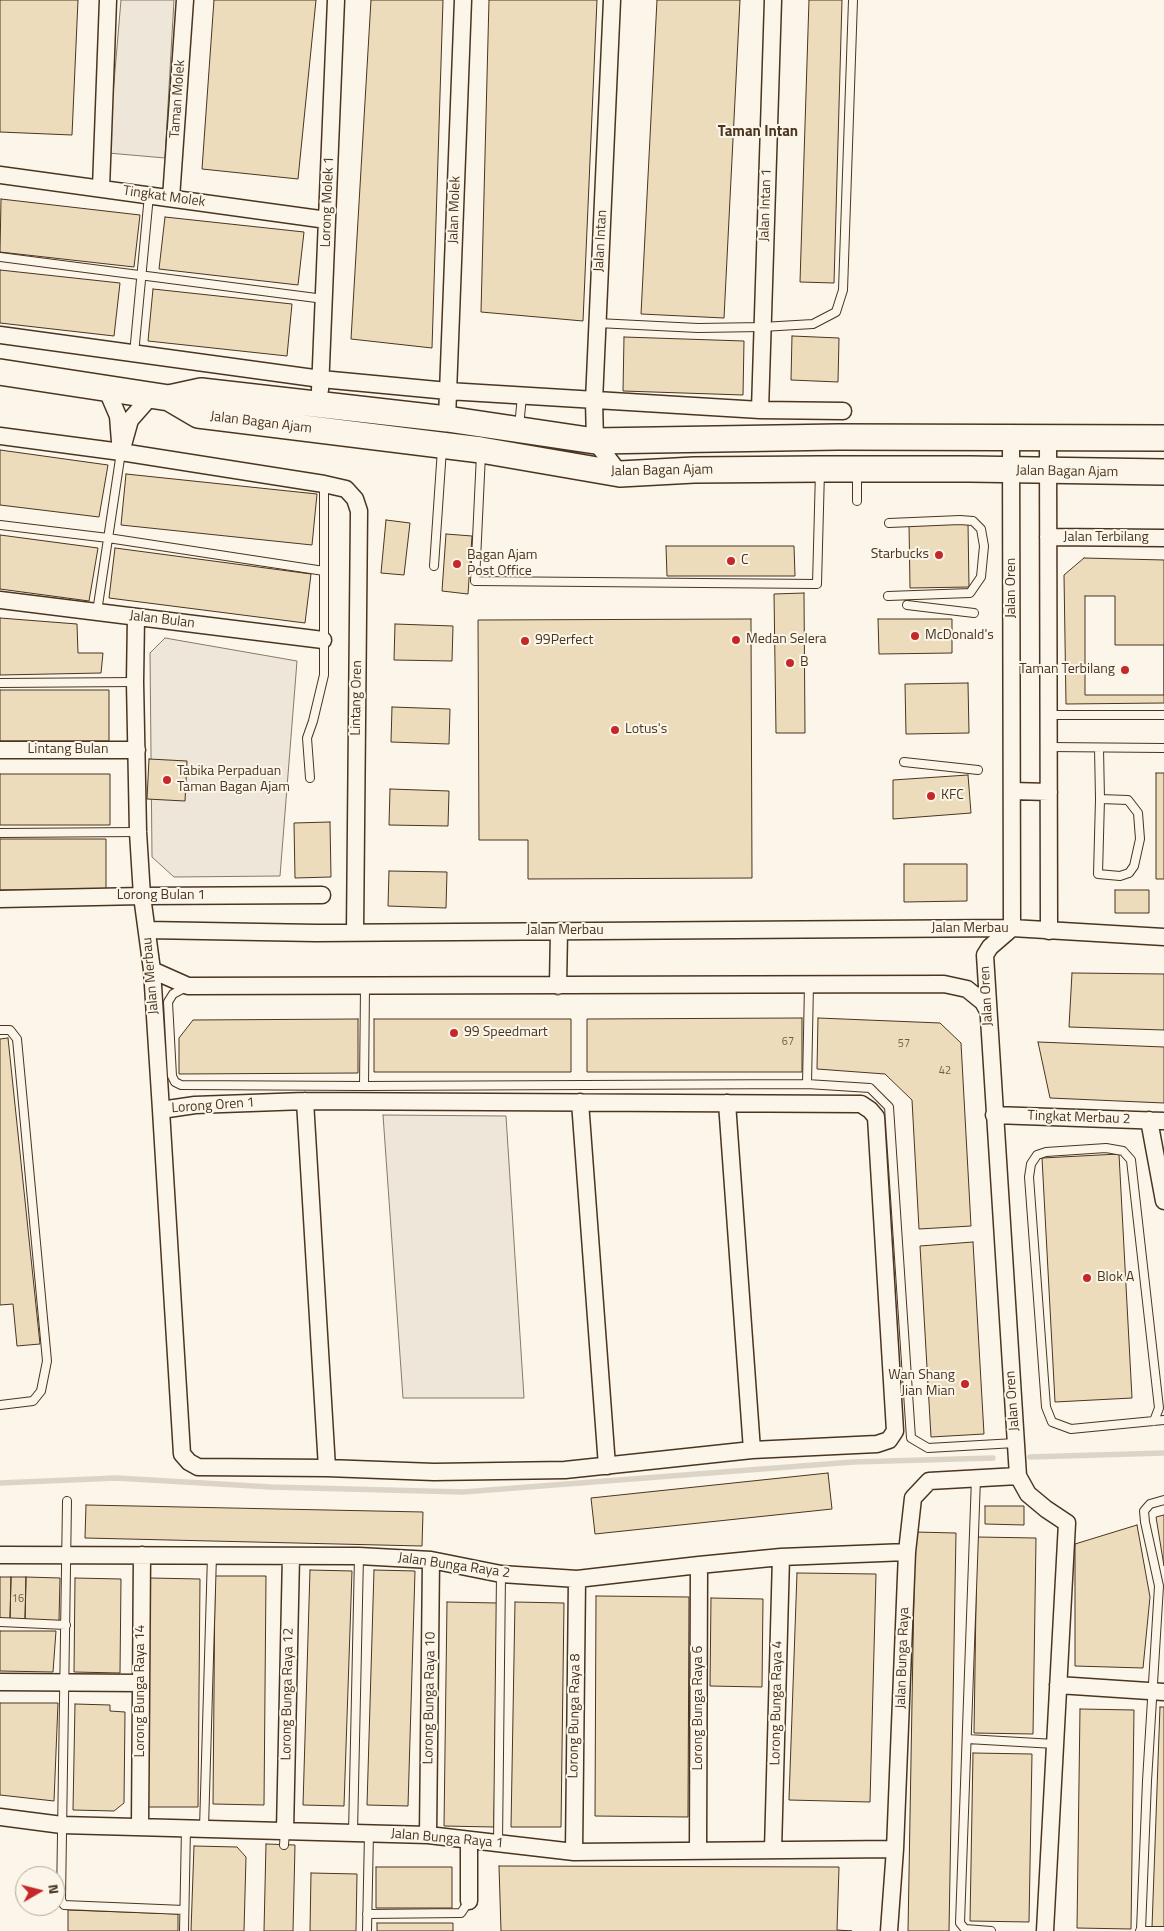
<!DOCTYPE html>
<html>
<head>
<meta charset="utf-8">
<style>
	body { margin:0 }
	#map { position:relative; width:1164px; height:1931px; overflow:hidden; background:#fbf6e9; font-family:"Titillium Web",sans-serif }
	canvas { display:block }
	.north { position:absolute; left:15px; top:1866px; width:50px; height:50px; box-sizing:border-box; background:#fbf6e9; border:1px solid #b4a999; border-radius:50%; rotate:82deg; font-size:14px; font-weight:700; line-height:20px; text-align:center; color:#4a3520 }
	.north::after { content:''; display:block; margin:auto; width:18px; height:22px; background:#c62828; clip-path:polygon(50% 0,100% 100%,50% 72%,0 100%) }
</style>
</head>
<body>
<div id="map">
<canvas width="1164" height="1931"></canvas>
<div class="north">N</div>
</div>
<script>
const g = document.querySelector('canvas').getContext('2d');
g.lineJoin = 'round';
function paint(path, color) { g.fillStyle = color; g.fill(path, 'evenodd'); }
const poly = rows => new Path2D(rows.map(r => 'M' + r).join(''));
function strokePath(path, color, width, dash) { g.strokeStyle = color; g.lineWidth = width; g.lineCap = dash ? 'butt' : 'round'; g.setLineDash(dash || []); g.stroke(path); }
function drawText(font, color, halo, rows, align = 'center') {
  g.font = font + ' "Titillium Web",sans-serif'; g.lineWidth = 4; g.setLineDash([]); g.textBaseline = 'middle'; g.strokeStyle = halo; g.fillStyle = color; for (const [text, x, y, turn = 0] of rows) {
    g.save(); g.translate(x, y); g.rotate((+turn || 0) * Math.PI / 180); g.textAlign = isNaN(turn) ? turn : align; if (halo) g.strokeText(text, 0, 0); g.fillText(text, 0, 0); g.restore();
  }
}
const green = poly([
	[121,0,174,0,165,158,108,153,121,0],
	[165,638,297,661,280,876,174,877,152,857,150,653,165,638],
	[383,1115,506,1116,524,1398,403,1398,383,1115]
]);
paint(green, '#ede6d9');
strokePath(green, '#887966', 1);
strokePath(poly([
	[1030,1457,1164,1453],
	[0,1483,116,1478,271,1487,463,1492,853,1462,993,1458]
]), '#dcd4c6', 5.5);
const building = poly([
	[0,0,78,0,72,135,0,132,0,0],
	[214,0,316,0,298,179,202,169,214,0],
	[371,0,443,0,432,348,351,339,371,0],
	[489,0,597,0,583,321,481,312,489,0],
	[657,0,740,0,724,318,641,314,657,0],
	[809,0,842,0,834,283,800,282,809,0],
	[1,199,140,215,134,267,0,252,1,199],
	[165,217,304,232,298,285,159,269,165,217],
	[0,270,120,283,114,336,0,323,0,270],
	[153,289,292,304,287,356,148,341,153,289],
	[792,336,839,338,838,382,791,380,792,336],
	[624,337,744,341,743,395,623,391,624,337],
	[0,450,108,465,99,517,0,505,0,450],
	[126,474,317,494,312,545,121,525,126,474],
	[386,520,410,523,404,575,381,573,386,520],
	[909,523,968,523,969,587,910,588,909,523],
	[446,534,472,536,468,594,442,591,446,534],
	[0,535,98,548,89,601,0,589,0,535],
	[666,546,794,546,795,576,667,576,666,546],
	[115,548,311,574,305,623,109,598,115,548],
	[1084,558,1164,560,1164,703,1066,704,1064,575,1084,558],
	[804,593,805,733,776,733,774,594,804,593],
	[1085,596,1115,596,1115,645,1164,645,1164,695,1085,695,1085,596],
	[0,618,77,624,78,653,103,653,101,673,0,675,0,618],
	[751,619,752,878,528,879,528,840,479,840,478,620,751,619],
	[878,619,952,619,952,653,879,654,878,619],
	[395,624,453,626,452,661,394,660,395,624],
	[968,683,969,733,906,734,905,684,968,683],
	[0,690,109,690,109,741,0,741,0,690],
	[392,707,450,709,449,744,391,742,392,707],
	[149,759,187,761,185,801,147,799,149,759],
	[1156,773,1164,773,1164,879,1156,879,1156,773],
	[0,774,110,774,110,825,0,825,0,774],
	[968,775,971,813,893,819,893,780,968,775],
	[390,789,449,791,448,826,389,825,390,789],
	[330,822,331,877,295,878,294,823,330,822],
	[0,839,106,839,106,890,0,890,0,839],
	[904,864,967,864,967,901,904,902,904,864],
	[389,871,447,872,446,908,388,906,389,871],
	[1115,890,1149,890,1149,913,1115,913,1115,890],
	[1072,973,1164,974,1164,1030,1069,1027,1072,973],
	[802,1018,802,1072,587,1072,587,1019,802,1018],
	[818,1018,940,1023,961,1043,971,1226,919,1229,912,1100,885,1074,817,1069,818,1018],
	[358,1019,358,1073,179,1074,179,1038,193,1020,358,1019],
	[374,1019,571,1019,571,1072,374,1072,374,1019],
	[8,1038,40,1344,17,1346,13,1304,0,1305,0,1039,8,1038],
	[1038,1042,1164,1047,1164,1103,1050,1098,1038,1042],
	[1119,1154,1132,1398,1055,1402,1042,1158,1119,1154],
	[973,1242,984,1434,931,1437,920,1246,973,1242],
	[828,1473,832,1509,595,1534,591,1498,828,1473],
	[86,1505,423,1512,422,1546,85,1538,86,1505],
	[985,1506,1024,1506,1024,1525,985,1524,985,1506],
	[1164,1515,1164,1566,1156,1517,1164,1515],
	[1137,1525,1150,1597,1143,1668,1075,1666,1075,1544,1137,1525],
	[915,1532,956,1533,949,1931,908,1931,915,1532],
	[977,1537,1036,1538,1033,1734,974,1733,977,1537],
	[310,1570,352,1571,344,1806,303,1805,310,1570],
	[374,1570,415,1571,408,1806,367,1805,374,1570],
	[797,1573,876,1574,870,1802,789,1800,797,1573],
	[215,1576,266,1576,264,1805,213,1804,215,1576],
	[0,1577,11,1577,10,1620,0,1619,0,1577],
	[11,1577,26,1577,25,1620,10,1620,11,1577],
	[26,1577,60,1578,59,1621,25,1620,26,1577],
	[75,1578,121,1579,120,1673,74,1672,75,1578],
	[150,1578,200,1579,198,1807,147,1807,150,1578],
	[596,1596,689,1597,688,1817,595,1816,596,1596],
	[711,1598,763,1599,762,1687,710,1686,711,1598],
	[447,1602,497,1603,494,1827,444,1826,447,1602],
	[515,1602,564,1603,561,1827,511,1827,515,1602],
	[0,1631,56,1631,53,1672,0,1671,0,1631],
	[0,1703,58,1703,54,1801,0,1795,0,1703],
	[75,1704,110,1705,110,1711,125,1712,124,1803,114,1811,73,1810,75,1704],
	[1160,1707,1164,1707,1164,1927,1152,1927,1160,1707],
	[1080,1709,1134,1710,1131,1929,1077,1928,1080,1709],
	[973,1753,1032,1754,1029,1922,970,1921,973,1753],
	[266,1844,295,1845,293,1931,264,1931,266,1844],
	[194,1846,237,1847,246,1857,244,1931,191,1931,194,1846],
	[499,1866,839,1867,837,1930,852,1931,501,1931,499,1866],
	[376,1867,452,1867,452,1908,376,1908,376,1867],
	[311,1873,357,1874,356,1931,310,1931,311,1873],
	[68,1910,178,1914,178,1931,68,1931,68,1910],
	[377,1923,453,1923,453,1931,377,1931,377,1923]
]);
paint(building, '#ecdcbc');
strokePath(building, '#4a3520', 1);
const service = poly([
	[0,257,324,299],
	[597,323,698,328,762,327,813,324,836,312,843,290,853,0],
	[134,354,149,195],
	[519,427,522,396],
	[481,454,475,581,817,584,820,471],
	[857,501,857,472],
	[0,525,108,538,324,571],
	[434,566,442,449],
	[888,596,970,593,981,577,984,546,981,529,973,521,960,520,889,523],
	[907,605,974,613],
	[97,612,121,452],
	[0,683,135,682],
	[1049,715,1164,715],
	[1049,747,1164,748],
	[1099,748,1100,799],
	[904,762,978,770],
	[310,778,307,738,313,721,324,675,324,484],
	[1100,799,1128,800,1138,813,1140,839,1134,866,1129,873,1120,876,1098,874,1100,799],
	[0,833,138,832],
	[186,987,173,994,168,1002,172,1076,175,1082,181,1085,364,1086,807,1084,870,1088,889,1107,911,1438,928,1448,1015,1443],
	[0,1030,10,1030,17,1039,47,1361,41,1391,33,1401,0,1405],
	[807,1084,809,984],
	[364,1086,365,987],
	[1154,1421,1159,1408,1131,1160,1123,1151,1106,1148,1046,1152,1037,1155,1031,1164,1029,1177,1046,1407,1052,1422,1071,1429,1164,1420],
	[976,1478,960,1923,965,1929,991,1931],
	[67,1501,61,1900,64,1905,184,1910],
	[0,1622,66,1625],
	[967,1739,1055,1744],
	[204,1828,212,1555],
	[353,1833,359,1556],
	[498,1843,501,1574],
	[284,1845,285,1831],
	[367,1914,461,1913,469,1901],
	[1141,1930,1147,1781,1159,1586,1145,1522,1144,1511,1150,1504,1164,1500],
	[184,1931,186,1828],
	[367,1931,369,1833],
	[1140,1931,1164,1931]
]);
const minor = poly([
	[612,0,594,401,595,441,620,474],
	[0,175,327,220],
	[101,188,108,0],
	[171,198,185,0],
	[0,335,321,379,448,391,760,410,843,411],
	[106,388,118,416,120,442],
	[320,390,336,0],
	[760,410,773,0],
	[447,419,463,0],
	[0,436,121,452,324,484,346,489,355,499,359,511,355,932],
	[1011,438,1012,928,990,947,985,955,1018,1476,1028,1494,1046,1509,1067,1523,1045,1931],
	[1048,439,1049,931],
	[121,452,130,420,152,395],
	[1048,537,1164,538],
	[0,600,323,640],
	[136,617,135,682,138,832,142,896,152,970,161,1110],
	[0,750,137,750],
	[1012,791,1049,792],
	[0,899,142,896,322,895],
	[147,930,316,933,1012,928,1164,937],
	[152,970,188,986,944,984,967,989,983,1002,988,1011],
	[558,986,559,931],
	[305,1101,861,1104,870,1110,876,1117,895,1431,889,1440,877,1444,752,1450,565,1470,434,1472,327,1468,198,1467,189,1462,182,1454,161,1110,195,1105,305,1101],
	[305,1101,327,1468],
	[580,1102,607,1466],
	[727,1103,752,1450],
	[994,1115,1164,1121],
	[1149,1120,1164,1201],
	[0,1555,359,1556,431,1560,501,1574,577,1579,699,1565,781,1557,907,1552],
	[0,1682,141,1683],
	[1058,1685,1164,1692],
	[0,1817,62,1825,428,1835,574,1852,895,1849],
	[140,1826,142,1555],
	[285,1831,291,1556],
	[428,1835,431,1560],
	[469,1840,469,1901],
	[773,1850,781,1557],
	[698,1851,699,1565],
	[574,1852,577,1579],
	[889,1931,895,1849,907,1552,913,1498,929,1481,1018,1476]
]);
const primary = poly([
	[0,372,169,398,198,415,481,450,620,474,694,470,820,469,970,469,1164,472],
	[169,398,201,391,447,419,595,441,838,437,1164,438]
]);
strokePath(service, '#4a3520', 10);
strokePath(minor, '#4a3520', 19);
strokePath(primary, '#4a3520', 28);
strokePath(service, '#fbf6e9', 8);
strokePath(minor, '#fbf6e9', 16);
strokePath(primary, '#fbf6e9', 25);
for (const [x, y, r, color] of [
	[939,555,5,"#c62828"],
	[731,561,5,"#c62828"],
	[457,564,5,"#c62828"],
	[915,636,5,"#c62828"],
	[736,640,5,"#c62828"],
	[525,641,5,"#c62828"],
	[790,663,5,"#c62828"],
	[1125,670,5,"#c62828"],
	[615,730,5,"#c62828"],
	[167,780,5,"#c62828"],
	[931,796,5,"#c62828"],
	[454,1033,5,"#c62828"],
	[1087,1278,5,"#c62828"],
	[965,1384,5,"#c62828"]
]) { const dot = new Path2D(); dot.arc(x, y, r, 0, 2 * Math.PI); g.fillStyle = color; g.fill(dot); strokePath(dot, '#fbf6e9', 2); }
drawText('11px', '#725f47', null, [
	["67",788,1042],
	["57",904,1044],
	["42",945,1071],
	["16",18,1599]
]);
drawText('14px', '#4a3520', '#fbf6e9', [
	["Taman Molek",178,99,-86],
	["Tingkat Molek",164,197,8],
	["Lorong Molek 1",328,202,-88],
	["Jalan Intan 1",766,205,-88],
	["Jalan Molek",455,210,-88],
	["Jalan Intan",601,241,-87],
	["Jalan Bagan Ajam",261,423,7],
	["Jalan Bagan Ajam",662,471,-1],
	["Jalan Bagan Ajam",1067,472,1],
	["Jalan Terbilang",1106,538],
	["Jalan Oren",1012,588,-90],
	["Jalan Bulan",162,620,7],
	["Lintang Oren",357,698,-89],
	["Lintang Bulan",68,750],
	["Lorong Bulan 1",161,896],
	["Jalan Merbau",970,929],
	["Jalan Merbau",565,931],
	["Jalan Merbau",151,976,-95],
	["Jalan Oren",987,996,-93],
	["Lorong Oren 1",213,1106,-4],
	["Tingkat Merbau 2",1079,1118,2],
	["Jalan Oren",1013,1401,-94],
	["Jalan Bunga Raya 2",454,1566,8],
	["Jalan Bunga Raya",903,1658,-88],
	["Lorong Bunga Raya 14",141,1691,-90],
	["Lorong Bunga Raya 12",288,1694,-89],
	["Lorong Bunga Raya 10",430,1698,-89],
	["Lorong Bunga Raya 4",777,1703,-89],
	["Lorong Bunga Raya 6",699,1708,-90],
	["Lorong Bunga Raya 8",575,1716,-89],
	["Jalan Bunga Raya 1",447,1839,5]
]);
drawText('14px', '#4a3520', '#fbf6e9', [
	["Starbucks",929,555,"right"],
	["Bagan Ajam",467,556],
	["Post Office",467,572],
	["C",741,561],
	["McDonald's",925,636],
	["Medan Selera",746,640],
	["99Perfect",535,641],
	["B",800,663],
	["Taman Terbilang",1115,670,"right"],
	["Lotus's",625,730],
	["Tabika Perpaduan",177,772],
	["Taman Bagan Ajam",177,788],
	["KFC",941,796],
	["99 Speedmart",464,1033],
	["Blok A",1097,1278],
	["Wan Shang",955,1376,"right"],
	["Jian Mian",955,1392,"right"]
], 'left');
drawText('bold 15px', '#4a3520', '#fbf6e9', [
	["Taman Intan",758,132]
]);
</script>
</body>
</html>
